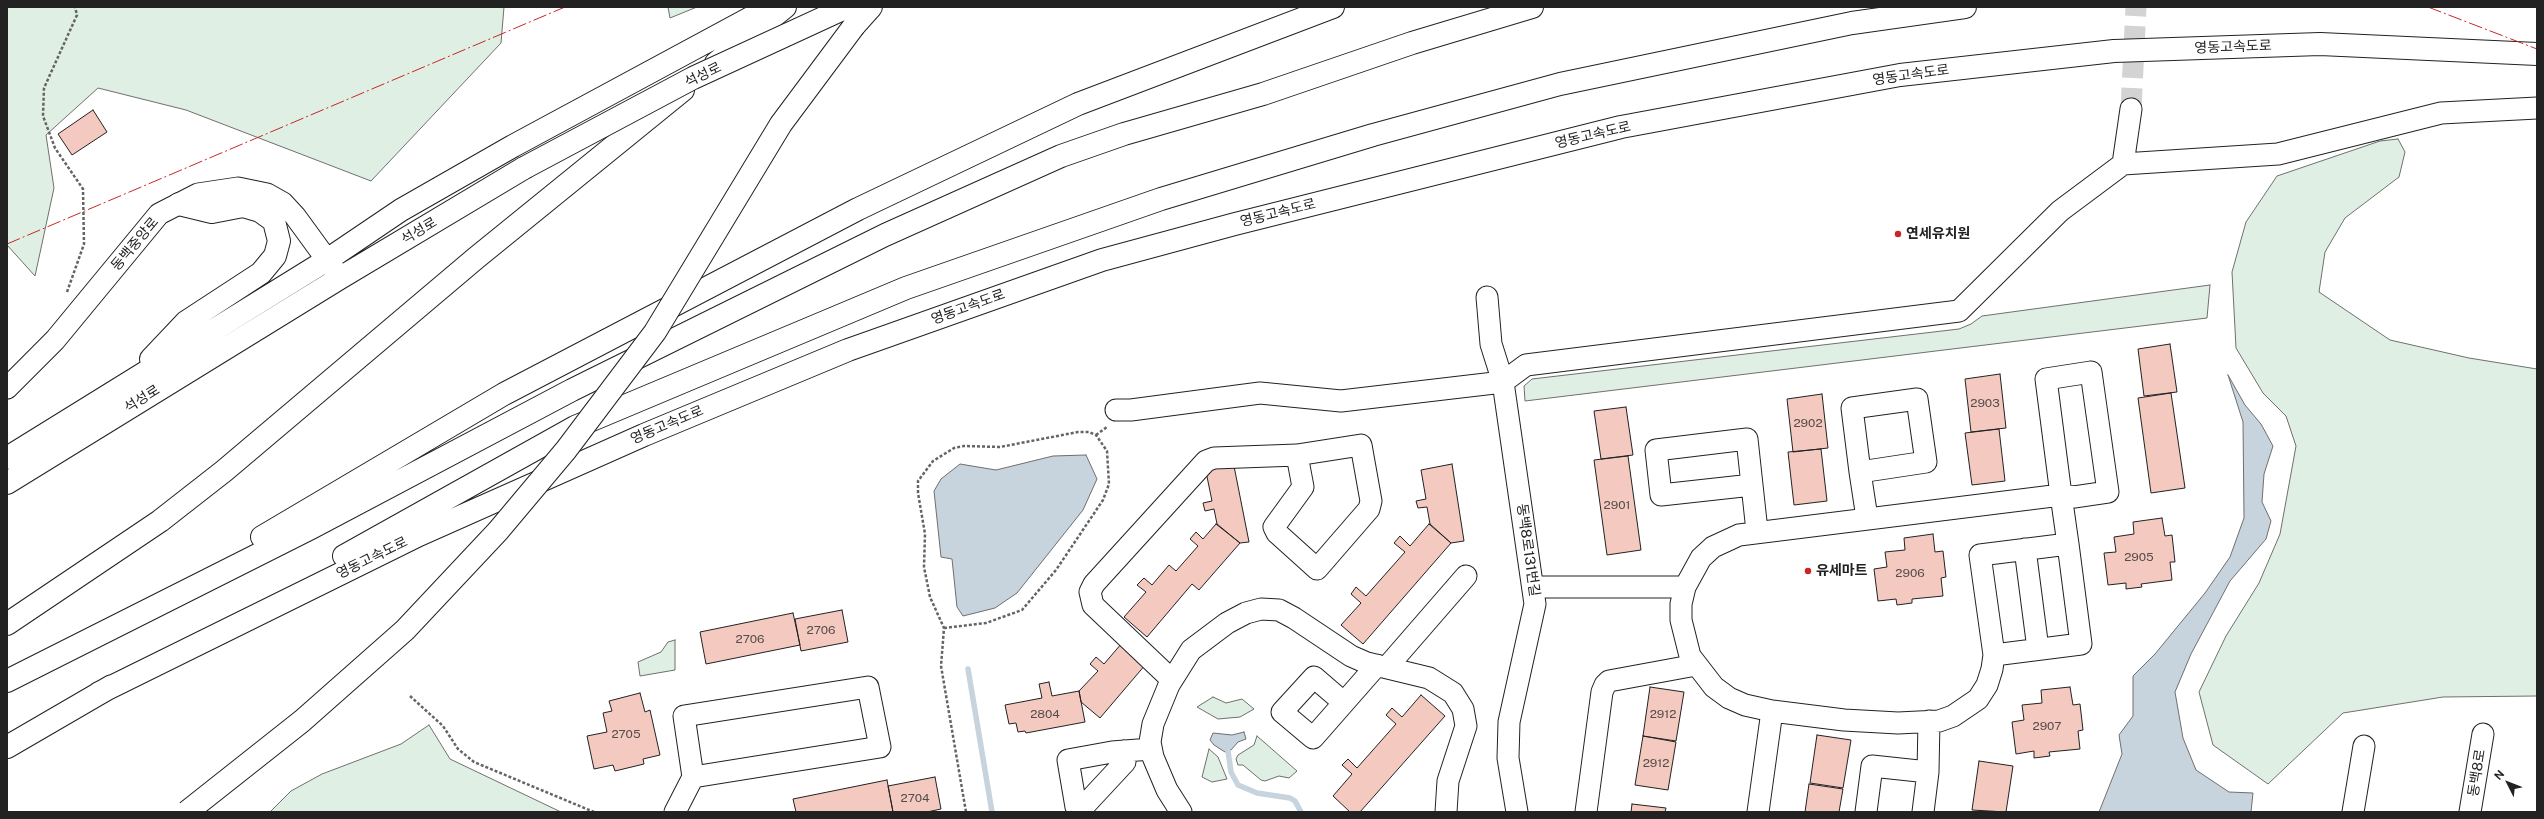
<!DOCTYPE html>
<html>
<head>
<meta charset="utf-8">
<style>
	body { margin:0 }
	#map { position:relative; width:2544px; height:819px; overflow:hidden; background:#fff; font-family:"Public Sans",sans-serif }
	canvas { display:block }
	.frame { position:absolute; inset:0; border:8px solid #222; pointer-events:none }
	.north { position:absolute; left:2488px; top:763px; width:40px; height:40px; -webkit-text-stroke:3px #fff; paint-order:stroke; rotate:312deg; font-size:11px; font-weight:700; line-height:16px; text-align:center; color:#222 }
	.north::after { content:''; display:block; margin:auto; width:14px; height:18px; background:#222; clip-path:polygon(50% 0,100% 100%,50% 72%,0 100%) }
</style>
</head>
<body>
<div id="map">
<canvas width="2544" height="819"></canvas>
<div class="frame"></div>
<div class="north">N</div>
</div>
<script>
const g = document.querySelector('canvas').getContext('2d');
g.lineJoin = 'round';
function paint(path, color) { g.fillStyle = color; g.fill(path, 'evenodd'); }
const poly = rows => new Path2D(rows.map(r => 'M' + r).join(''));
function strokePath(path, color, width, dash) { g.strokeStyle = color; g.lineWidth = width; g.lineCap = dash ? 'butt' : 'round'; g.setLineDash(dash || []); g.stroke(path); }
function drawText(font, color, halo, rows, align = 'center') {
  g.font = font + ' "Public Sans","Noto Sans KR",sans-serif'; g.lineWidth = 3; g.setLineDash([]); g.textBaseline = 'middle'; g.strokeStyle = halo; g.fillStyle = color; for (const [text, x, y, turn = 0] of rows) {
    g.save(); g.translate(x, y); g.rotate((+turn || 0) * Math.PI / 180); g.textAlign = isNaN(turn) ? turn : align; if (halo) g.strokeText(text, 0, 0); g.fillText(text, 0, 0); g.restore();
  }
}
const green = poly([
	[7,7,504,7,501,43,371,181,186,110,98,88,46,135,54,188,35,276,7,245,7,7],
	[668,7,697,7,670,18,668,7],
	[2398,139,2405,152,2399,177,2345,218,2325,252,2319,292,2390,340,2469,358,2537,369,2537,696,2443,697,2343,713,2268,784,2213,745,2199,692,2226,636,2259,583,2280,534,2296,446,2286,416,2263,393,2236,348,2232,272,2246,222,2277,176,2380,141,2398,139],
	[2210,285,2207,318,1525,401,1524,386,1532,379,1959,329,1971,324,1982,316,2210,285],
	[675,640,675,670,640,676,638,662,661,652,668,642,675,640],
	[1213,697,1226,703,1242,699,1254,709,1240,717,1218,719,1197,707,1213,697],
	[429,725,450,759,561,812,270,812,291,791,322,774,401,744,429,725],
	[1257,736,1297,771,1289,778,1279,776,1265,781,1261,780,1243,765,1238,765,1236,759,1238,755,1254,745,1257,736],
	[1209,749,1218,757,1227,779,1212,782,1202,777,1209,749]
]);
paint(green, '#e0efe3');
strokePath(green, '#6f6f6f', 1);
const water = poly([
	[2228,375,2245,405,2261,424,2273,446,2264,474,2262,502,2271,521,2266,539,2230,581,2191,654,2175,692,2183,738,2196,770,2229,792,2253,793,2251,812,2099,812,2122,754,2119,735,2133,716,2133,676,2155,654,2205,593,2230,557,2244,518,2243,422,2228,375],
	[1086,455,1097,479,1083,510,1017,593,995,608,963,616,957,607,952,559,941,557,934,491,941,479,960,464,996,470,1053,456,1086,455],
	[1244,732,1246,739,1238,742,1231,750,1225,752,1214,745,1210,740,1213,733,1232,735,1244,732]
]);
paint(water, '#c7d3dd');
strokePath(water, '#6f6f6f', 1);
strokePath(poly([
	[968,669,992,812],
	[1228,751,1231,772,1238,785,1257,793,1290,798,1295,801,1301,812]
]), '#c7d3dd', 5.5);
const building = poly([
	[93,110,107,132,72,155,58,134,93,110],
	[2170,344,2177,392,2144,396,2138,349,2170,344],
	[2000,374,2006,428,1971,432,1965,379,2000,374],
	[2171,393,2185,488,2151,493,2138,398,2171,393],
	[1822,394,1828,448,1793,452,1787,399,1822,394],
	[1626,407,1633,455,1601,459,1594,411,1626,407],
	[1999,429,2005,481,1972,485,1965,433,1999,429],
	[1821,449,1827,501,1794,505,1788,452,1821,449],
	[1628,456,1641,550,1607,555,1594,460,1628,456],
	[1233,461,1249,542,1240,543,1217,524,1214,509,1205,511,1203,503,1212,501,1205,467,1233,461],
	[1452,464,1464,541,1451,543,1430,524,1427,507,1418,508,1416,501,1426,499,1421,470,1452,464],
	[2162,518,2165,536,2172,535,2175,562,2170,562,2172,580,2141,584,2142,587,2126,589,2126,583,2108,585,2104,553,2116,552,2114,537,2134,534,2133,522,2162,518],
	[1216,524,1240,543,1199,590,1192,584,1147,637,1124,617,1146,592,1137,585,1144,578,1152,585,1169,565,1176,571,1198,546,1190,539,1196,532,1203,539,1216,524],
	[1429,524,1451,543,1363,644,1341,625,1361,603,1351,594,1356,587,1366,596,1405,552,1394,543,1400,536,1410,546,1429,524],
	[1933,534,1935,552,1943,551,1946,577,1941,578,1943,596,1912,599,1912,603,1897,605,1896,599,1878,601,1874,569,1887,567,1885,552,1905,550,1904,538,1933,534],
	[842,610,848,642,801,651,795,619,842,610],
	[793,613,800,645,706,664,700,632,793,613],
	[1122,643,1146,664,1100,718,1081,702,1079,691,1098,671,1090,664,1096,657,1104,664,1122,643],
	[1049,682,1052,696,1079,691,1085,722,1026,733,1025,731,1018,732,1016,723,1009,724,1005,705,1042,698,1039,684,1049,682],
	[1650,687,1684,692,1676,741,1643,736,1650,687],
	[2070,687,2073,705,2080,704,2083,730,2078,731,2080,749,2049,752,2050,756,2034,758,2034,751,2016,754,2012,722,2024,720,2022,705,2042,703,2041,690,2070,687],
	[640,693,645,712,650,710,660,755,643,759,644,764,615,771,613,765,594,769,587,736,607,732,603,713,612,711,609,701,640,693],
	[1421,695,1445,716,1360,812,1350,812,1333,796,1352,774,1342,765,1348,759,1357,768,1396,724,1386,715,1392,708,1402,717,1421,695],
	[1817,735,1851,740,1843,788,1810,783,1817,735],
	[1643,736,1676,742,1668,790,1635,785,1643,736],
	[1979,761,2013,766,2006,812,1972,810,1979,761],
	[935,777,941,809,927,812,893,812,888,786,935,777],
	[887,780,893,812,796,812,793,799,887,780],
	[1809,784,1843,789,1839,812,1805,812,1809,784],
	[1632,804,1666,808,1665,812,1631,812,1632,804]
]);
paint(building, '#f3c9c0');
strokePath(building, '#222', 1);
strokePath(poly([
	[2131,109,2136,7]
]), '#d3d3d3', 21, [21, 10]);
const minor = poly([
	[2123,164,2131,109],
	[1487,297,1491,344,1503,382,1535,604,1509,722,1508,758,1517,812],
	[7,388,55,340,159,214,198,194,238,188,267,194,283,203,295,216,338,275],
	[1116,410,1131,410,1260,393,1341,401,1503,382,1526,365,1959,311,2060,211,2123,164,2278,154,2441,113,2537,108],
	[1860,472,1926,462,1917,399,1852,408,1860,472,1867,518],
	[1752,485,1661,495,1656,450,1747,439,1757,531],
	[2025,549,2038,649],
	[1534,587,1685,587,1701,558,1713,547,1739,535,2061,495,2074,497,2108,492,2091,372,2046,379,2061,495,2068,544,2081,644,1994,655],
	[1685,587,1681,604,1681,620,1690,656,1714,687,1729,698,1745,705,1772,711,1844,720,1898,723,1939,721,1953,716,1978,699,1987,685,1992,669,1994,655,1980,555,2068,544],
	[1387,667,1466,576],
	[1172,680,1093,605,1090,592,1094,584,1206,461,1214,458,1297,455,1361,445,1371,501,1369,509,1317,569,1277,533,1274,527,1303,487,1297,455],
	[1343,702,1314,677,1282,712,1313,738,1377,665],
	[1124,751,1125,762,1085,805,1076,807,1068,760,1112,752,1151,749],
	[675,812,693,777,684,716,868,687,880,747,693,777],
	[1181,812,1167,790,1153,757,1150,742,1153,724,1169,685,1191,650,1227,623,1246,613,1261,609,1279,610,1294,618,1351,656,1367,663,1429,678,1453,693,1463,709,1466,726,1448,781,1446,812],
	[1586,812,1602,692,1605,685,1609,681,1696,665],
	[1758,812,1772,711],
	[1866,812,1872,766,1928,772],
	[1923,812,1928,772,1929,721],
	[2353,812,2364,746],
	[2470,812,2483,734]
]);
const highway = poly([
	[854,26,871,7],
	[716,63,785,7],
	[151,359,186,322,261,273,275,256,279,241,274,221,260,211,243,206,212,212,179,204],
	[7,458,327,260,401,210,513,146,767,9],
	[7,483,340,278,524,168],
	[262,537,504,394,858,209,1078,104,1333,7],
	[344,556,575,427,906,288,1161,199,1373,135,1560,84,1852,23,1965,7],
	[7,624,160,521,224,471,476,258,683,90],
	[7,681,311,528,572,390,885,235,1061,156,1124,134,1263,94,1412,43,1532,7],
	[99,693,419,535,644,435,848,350,1102,260,1235,224,1621,127,1900,75,2114,51,2320,44,2537,54],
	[7,747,112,686]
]);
strokePath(minor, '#222', 23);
strokePath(highway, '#222', 24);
strokePath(poly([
	[67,292,84,244,83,189,55,148,43,116,44,88,77,15,75,7],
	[1096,435,1107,427],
	[944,628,986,623,1022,610,1056,570,1103,500,1109,484,1107,451,1096,435,1089,432,1078,432,1000,447,964,446,954,448,933,461,918,481,918,493,925,534,924,567,930,597,944,628,941,666,966,812],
	[410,696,443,726,458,749,474,762,594,812]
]), '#646464', 2.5, [3, 2]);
strokePath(minor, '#fff', 21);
strokePath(highway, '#fff', 22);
const highwayBridge = poly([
	[524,168,693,78,847,7],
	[187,812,302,721,405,630,498,531,566,450,655,332,781,124,854,26]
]);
strokePath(highwayBridge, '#222', 24, []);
strokePath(highwayBridge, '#fff', 22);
strokePath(poly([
	[2428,7,2537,49],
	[7,244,565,7]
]), '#c62828', 1, [14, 3, 2, 3]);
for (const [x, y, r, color] of [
	[1898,234,4,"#c62828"],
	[1808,571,4,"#c62828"]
]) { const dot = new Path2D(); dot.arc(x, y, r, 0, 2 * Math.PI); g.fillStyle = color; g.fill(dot); strokePath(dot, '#fff', 1.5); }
drawText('12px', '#564c4a', null, [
	["2903",1985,403],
	["2902",1808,423],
	["2901",1617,505],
	["2905",2139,557],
	["2906",1910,573],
	["2706",821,630],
	["2706",750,639],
	["2804",1045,714],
	["2912",1663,714],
	["2907",2047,726],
	["2705",626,734],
	["2912",1656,763],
	["2704",915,798]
]);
drawText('14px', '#222', '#fff', [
	["영동고속도로",2233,47,-2],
	["석성로",703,75,-26],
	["영동고속도로",1911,75,-8],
	["영동고속도로",1593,135,-13],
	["영동고속도로",1278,213,-14],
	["석성로",419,231,-31],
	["동백중앙로",135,244,-50],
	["영동고속도로",968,307,-20],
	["석성로",142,399,-32],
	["영동고속도로",667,425,-23],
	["동백8로131번길",1528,550,82],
	["영동고속도로",372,558,-26],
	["동백8로",2477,773,-81]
]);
drawText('bold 14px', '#222', '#fff', [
	["연세유치원",1906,234],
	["유세마트",1816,571]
], 'left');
</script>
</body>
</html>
